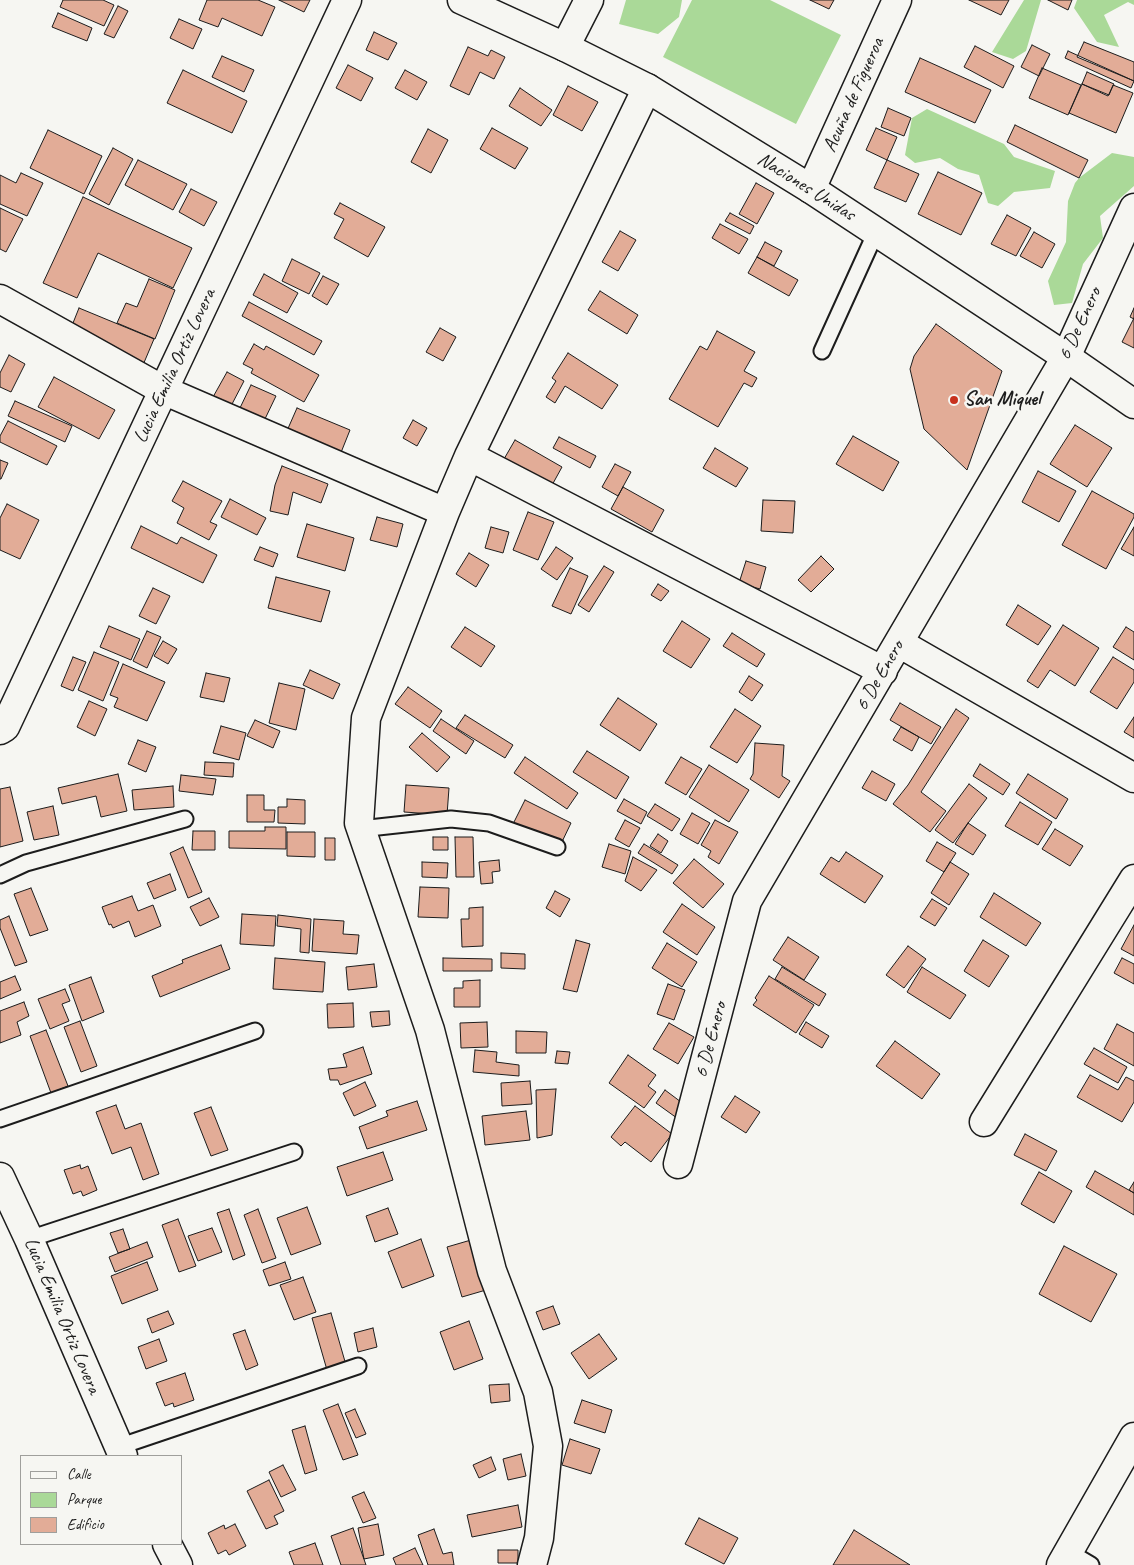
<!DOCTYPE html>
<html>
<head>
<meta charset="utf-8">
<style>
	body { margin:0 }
	#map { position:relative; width:1134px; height:1565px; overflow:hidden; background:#f6f6f2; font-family:Caveat,sans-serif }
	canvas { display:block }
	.legend { position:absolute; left:20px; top:1455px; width:162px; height:90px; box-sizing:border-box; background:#f6f6f2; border:1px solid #9f9f9c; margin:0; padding:6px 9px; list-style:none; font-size:15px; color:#1c1c1c }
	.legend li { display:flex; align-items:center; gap:10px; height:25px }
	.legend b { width:25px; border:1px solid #9f9f9c }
</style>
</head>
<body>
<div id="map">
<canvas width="1134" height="1565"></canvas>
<ul class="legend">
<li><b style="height:6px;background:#f6f6f2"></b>Calle</li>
<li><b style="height:14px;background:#aad998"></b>Parque</li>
<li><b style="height:14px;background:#e2ac97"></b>Edificio</li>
</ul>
</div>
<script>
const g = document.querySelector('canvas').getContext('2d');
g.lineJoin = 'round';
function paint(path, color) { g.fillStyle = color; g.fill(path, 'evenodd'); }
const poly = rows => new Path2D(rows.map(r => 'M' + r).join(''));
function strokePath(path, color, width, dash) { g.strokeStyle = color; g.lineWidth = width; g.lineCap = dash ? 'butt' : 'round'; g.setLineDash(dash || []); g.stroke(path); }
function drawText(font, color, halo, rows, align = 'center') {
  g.font = font + ' Caveat,sans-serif'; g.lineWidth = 5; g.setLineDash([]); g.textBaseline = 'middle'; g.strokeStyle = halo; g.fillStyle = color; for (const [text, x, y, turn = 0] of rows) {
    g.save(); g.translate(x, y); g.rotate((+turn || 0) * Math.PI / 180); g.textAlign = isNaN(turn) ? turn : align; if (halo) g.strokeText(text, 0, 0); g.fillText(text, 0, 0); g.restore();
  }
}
paint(poly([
	[626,0,682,0,679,17,658,34,619,24],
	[692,0,770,0,841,35,796,124,663,57],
	[1024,0,1041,0,1026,51,1013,59,992,52],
	[1077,0,1134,0,1134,5,1128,2,1104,15,1119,47,1097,42,1074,8],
	[927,109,1004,144,1014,157,1055,171,1050,188,1014,192,998,206,988,203,979,175,958,169,940,158,915,163,905,155,912,118],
	[1112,153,1134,157,1134,186,1100,216,1103,238,1083,264,1072,303,1054,305,1048,281,1066,242,1068,201,1075,183,1079,178]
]), '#aad998');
const building = poly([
	[63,0,103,0,114,5,104,26,60,7,63,0],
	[207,0,258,0,275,7,262,36,222,18,218,27,199,20,207,0],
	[279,0,310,0,304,12,279,0],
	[810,0,834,0,829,9,810,0],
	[969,0,1009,0,1001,15,969,0],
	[1048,0,1072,0,1068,10,1048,0],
	[118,6,128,11,114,38,104,34,118,6],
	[58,13,92,28,87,41,52,27,58,13],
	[179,19,202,29,193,49,170,38,179,19],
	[374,32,397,43,388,60,366,50,374,32],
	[1084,42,1134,62,1134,81,1077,57,1084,42],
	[1032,45,1050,54,1039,76,1021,67,1032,45],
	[975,46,1014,66,1003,88,964,67,975,46],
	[468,47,488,56,491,50,505,57,494,79,480,72,469,95,450,86,468,47],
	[1068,51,1134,81,1131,88,1065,58,1068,51],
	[222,56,254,70,244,92,212,77,222,56],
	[920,58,991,90,975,123,905,92,920,58],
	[348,65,373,78,361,101,336,88,348,65],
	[1042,68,1081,85,1068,115,1029,98,1042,68],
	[183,70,247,101,232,133,167,103,183,70],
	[405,70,427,82,417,100,395,88,405,70],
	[1087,72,1114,84,1108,96,1082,84,1087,72],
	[1082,84,1109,95,1113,85,1133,93,1116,133,1069,113,1082,84],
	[568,86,598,102,582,131,553,115,568,86],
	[520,88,552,110,541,126,509,106,520,88],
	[888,108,911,118,904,136,881,127,888,108],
	[1015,125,1088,160,1079,178,1007,142,1015,125],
	[492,128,528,148,515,169,480,149,492,128],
	[876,128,897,137,887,160,866,150,876,128],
	[428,129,448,140,431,173,411,162,428,129],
	[48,130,102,156,84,194,30,168,48,130],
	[113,148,133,159,109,205,89,194,113,148],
	[138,160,187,184,173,210,125,185,138,160],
	[887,160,919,174,906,202,874,188,887,160],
	[938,172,982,193,961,235,918,214,938,172],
	[21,173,43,183,27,216,0,204,0,175,16,183,21,173],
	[756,183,774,193,757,224,739,214,756,183],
	[191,189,217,202,204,226,179,212,191,189],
	[83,197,192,248,173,288,98,253,77,298,43,283,83,197],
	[340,203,385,227,368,257,334,238,344,219,334,214,340,203],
	[0,208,23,219,6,252,0,249,0,208],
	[730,213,754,226,750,234,725,221,730,213],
	[1007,215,1031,228,1016,256,991,244,1007,215],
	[720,224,748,239,739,254,712,238,720,224],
	[620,231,636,240,618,271,602,262,620,231],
	[1034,232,1055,244,1042,268,1020,256,1034,232],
	[765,242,782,251,774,266,757,257,765,242],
	[757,257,798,280,789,296,748,273,757,257],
	[292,259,320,273,309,294,282,281,292,259],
	[264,274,298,293,287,313,253,295,264,274],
	[323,276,339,284,327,305,312,296,323,276],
	[149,279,175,290,155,339,117,323,126,303,137,307,149,279],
	[600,291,638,315,627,334,588,310,600,291],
	[249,302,322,341,314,355,242,316,249,302],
	[79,308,154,339,143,365,71,328,79,308],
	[1134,308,1134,319,1130,317,1134,308],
	[1134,318,1134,348,1122,342,1134,318],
	[936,324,1002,371,967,470,924,429,910,369,914,356,936,324],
	[440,328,456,337,443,361,426,352,440,328],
	[717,331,755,352,744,371,757,378,752,387,744,383,718,427,669,399,700,346,707,350,717,331],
	[254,344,264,350,266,346,319,375,304,402,251,373,253,369,243,364,254,344],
	[568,353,618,385,602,409,565,386,555,403,546,397,556,381,552,378,568,353],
	[9,355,25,364,11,392,0,387,0,373,9,355],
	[227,372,244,381,231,406,213,397,227,372],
	[54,377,115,410,99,439,38,407,54,377],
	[251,385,276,396,264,421,239,410,251,385],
	[15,401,72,426,65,442,8,416,15,401],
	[297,408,350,430,340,455,286,433,297,408],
	[413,420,427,428,417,446,403,438,413,420],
	[8,421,57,446,47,465,0,442,0,436,8,421],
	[1075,425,1112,448,1087,487,1050,464,1075,425],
	[853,436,899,462,883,491,836,464,853,436],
	[559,437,596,456,590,468,553,448,559,437],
	[515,440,562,467,551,487,504,459,515,440],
	[715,448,748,468,736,487,703,468,715,448],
	[0,460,8,463,1,479,0,479,0,460],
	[615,464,631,472,618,496,602,487,615,464],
	[282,466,328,484,321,503,293,492,288,515,270,511,275,485,282,466],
	[1038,471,1076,491,1059,522,1022,502,1038,471],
	[183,481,222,501,210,522,217,525,209,540,177,523,184,508,172,501,183,481],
	[623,487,664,510,652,532,611,509,623,487],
	[1092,491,1134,514,1134,517,1106,569,1062,545,1092,491],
	[230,499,266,518,257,535,221,517,230,499],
	[763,500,795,501,793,533,761,531,763,500],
	[7,504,39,520,20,559,0,550,0,518,7,504],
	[528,512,554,522,538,560,513,550,528,512],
	[377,517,403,524,397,547,370,540,377,517],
	[307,524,354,538,345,571,297,557,307,524],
	[141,526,177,544,181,537,217,555,203,583,131,548,141,526],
	[491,527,509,532,503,553,485,548,491,527],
	[1134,527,1134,556,1121,549,1134,527],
	[260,547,278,554,273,567,254,560,260,547],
	[556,547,573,558,557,580,541,569,556,547],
	[469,553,489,565,476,587,456,574,469,553],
	[821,556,834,569,811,592,798,580,821,556],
	[746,561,766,567,760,589,739,583,746,561],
	[604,566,614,572,589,612,578,605,604,566],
	[570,568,588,576,571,614,552,606,570,568],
	[276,577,330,591,321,622,268,608,276,577],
	[658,584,669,591,661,601,651,595,658,584],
	[153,588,170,596,156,624,139,616,153,588],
	[1018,605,1051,626,1038,645,1006,625,1018,605],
	[682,621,710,639,691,668,663,651,682,621],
	[1063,625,1099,648,1075,686,1050,670,1038,688,1027,681,1063,625],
	[109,626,140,639,131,660,100,647,109,626],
	[465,627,495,646,481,667,451,647,465,627],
	[1126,627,1134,632,1134,660,1113,647,1126,627],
	[147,631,161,637,147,668,133,661,147,631],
	[732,633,765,654,757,667,723,646,732,633],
	[163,641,177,649,168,664,154,656,163,641],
	[94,652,119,662,103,701,78,690,94,652],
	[73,657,86,662,73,691,61,686,73,657],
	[1113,657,1134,670,1134,682,1117,709,1090,692,1113,657],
	[123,664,165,682,147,721,114,707,118,698,110,695,123,664],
	[310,670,340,684,333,699,303,685,310,670],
	[206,673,230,678,224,702,200,697,206,673],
	[749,676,763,685,752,701,739,692,749,676],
	[279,683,305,689,296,730,269,723,279,683],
	[408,687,442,711,430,728,395,704,408,687],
	[618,698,657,724,640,751,600,725,618,698],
	[89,701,107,709,95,736,77,727,89,701],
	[900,703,941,727,931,744,890,720,900,703],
	[735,709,761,726,737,763,710,747,735,709],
	[956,709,969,718,921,792,946,811,930,832,893,804,908,785,956,709],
	[465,715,513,745,505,758,456,728,465,715],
	[1134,717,1134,738,1124,732,1134,717],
	[441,719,474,741,466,754,433,731,441,719],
	[255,720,280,731,273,748,247,736,255,720],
	[221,726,246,733,239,760,213,753,221,726],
	[901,727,919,737,912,751,893,740,901,727],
	[422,733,450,757,437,772,409,747,422,733],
	[138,740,156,747,146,772,128,764,138,740],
	[755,743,784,745,782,776,790,781,779,798,750,779,753,774,755,743],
	[587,751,629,777,616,799,573,772,587,751],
	[525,757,578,793,567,809,514,773,525,757],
	[681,757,702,769,686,795,665,783,681,757],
	[205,762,234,763,233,777,204,775,205,762],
	[980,764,1010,784,1003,795,973,776,980,764],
	[709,765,749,790,729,822,689,797,709,765],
	[872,771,895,784,886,801,862,788,872,771],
	[118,774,127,811,101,817,96,796,62,804,58,788,118,774],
	[1028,774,1068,799,1056,819,1016,793,1028,774],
	[181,775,216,779,213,795,179,791,181,775],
	[969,784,987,798,953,843,935,830,969,784],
	[406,785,449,788,447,815,404,812,406,785],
	[173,786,174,807,134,810,132,790,173,786],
	[10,787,23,841,0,847,0,789,10,787],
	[247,795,264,795,264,810,275,810,274,822,247,822,247,795],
	[287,799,305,800,305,824,278,823,278,807,287,807,287,799],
	[624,799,647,812,641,824,617,811,624,799],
	[525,800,571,823,560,846,513,824,525,800],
	[1020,802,1052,822,1038,845,1005,826,1020,802],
	[655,804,680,819,672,831,647,816,655,804],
	[53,806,59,835,34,840,27,812,53,806],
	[692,813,710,823,698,844,680,834,692,813],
	[625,820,640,828,629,847,615,839,625,820],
	[715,820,738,832,719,864,708,857,711,851,701,845,715,820],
	[968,823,986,835,973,855,955,844,968,823],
	[265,827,286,827,286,849,229,848,229,831,265,831,265,827],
	[1055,829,1083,846,1070,866,1042,849,1055,829],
	[193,831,215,831,215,850,192,850,193,831],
	[287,832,315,832,315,857,287,856,287,832],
	[658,834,668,841,661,853,650,846,658,834],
	[433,837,448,837,448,850,433,850,433,837],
	[455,837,473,837,474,877,456,877,455,837],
	[325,838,335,838,335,860,325,860,325,838],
	[937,842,956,853,944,872,926,861,937,842],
	[609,844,631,851,625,874,602,867,609,844],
	[644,844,678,865,672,874,638,853,644,844],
	[183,847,202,892,188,898,170,853,183,847],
	[846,852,883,876,865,903,820,874,831,857,839,862,846,852],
	[633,857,657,870,641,891,625,881,633,857],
	[694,859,724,884,703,908,673,883,694,859],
	[499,860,500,871,492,872,493,883,481,884,479,862,499,860],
	[422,862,448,863,447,878,422,877,422,862],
	[950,862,969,874,949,905,931,893,950,862],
	[170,874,176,890,154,899,147,883,170,874],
	[420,887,449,888,448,918,418,917,420,887],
	[31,888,48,930,30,936,14,894,31,888],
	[555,891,570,899,560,917,546,908,555,891],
	[994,893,1041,923,1026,946,980,917,994,893],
	[132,896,138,911,153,905,161,926,135,937,129,921,113,928,111,924,109,925,102,907,132,896],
	[209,898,219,917,200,926,190,907,209,898],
	[932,899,947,908,935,926,920,917,932,899],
	[682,904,715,927,697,955,663,932,682,904],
	[483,907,483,946,462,947,461,919,469,919,469,908,483,907],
	[242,914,276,916,274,946,240,944,242,914],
	[278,915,311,919,309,953,300,952,301,929,277,926,278,915],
	[9,916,27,962,15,966,0,928,0,920,9,916],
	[314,919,344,921,343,934,359,935,357,954,312,951,314,919],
	[1134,925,1134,956,1121,949,1134,925],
	[788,937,819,957,804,980,773,960,788,937],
	[576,940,590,944,577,992,563,989,576,940],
	[983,940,1009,956,989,987,964,971,983,940],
	[667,943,697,962,682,987,652,968,667,943],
	[221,945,230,969,160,997,152,976,183,963,182,960,221,945],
	[908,946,926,959,904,988,886,975,908,946],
	[501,953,525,954,525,969,501,968,501,953],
	[275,958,325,962,323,992,273,989,275,958],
	[443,958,492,959,492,971,443,971,443,958],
	[1122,958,1134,964,1134,984,1114,973,1122,958],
	[374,964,377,987,348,990,346,967,374,964],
	[782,967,826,994,819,1006,775,979,782,967],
	[922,967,966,995,950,1019,907,992,922,967],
	[15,976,21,990,0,999,0,982,15,976],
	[769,976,814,1005,796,1033,753,1005,757,1000,755,998,769,976],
	[91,977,104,1012,82,1021,69,985,91,977],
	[480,980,480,1007,454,1007,454,988,463,988,463,981,480,980],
	[668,984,685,990,674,1020,657,1014,668,984],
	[65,989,70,1001,62,1004,69,1021,50,1029,38,999,65,989],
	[24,1002,29,1016,17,1022,21,1035,0,1043,0,1011,24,1002],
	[353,1003,354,1027,328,1028,327,1004,353,1003],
	[389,1011,390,1025,372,1027,370,1012,389,1011],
	[80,1021,97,1066,81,1072,64,1027,80,1021],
	[487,1022,488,1047,461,1048,460,1023,487,1022],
	[806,1022,829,1036,822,1048,799,1034,806,1022],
	[669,1023,694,1037,678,1064,653,1049,669,1023],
	[1117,1024,1134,1033,1134,1066,1104,1049,1117,1024],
	[46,1030,68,1086,51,1093,30,1036,46,1030],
	[516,1031,547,1032,546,1053,516,1053,516,1031],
	[895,1041,940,1074,922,1099,876,1066,895,1041],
	[363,1047,372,1074,340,1085,338,1080,330,1080,328,1069,347,1067,343,1054,363,1047],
	[1094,1048,1127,1067,1118,1083,1084,1064,1094,1048],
	[475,1050,497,1052,496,1062,519,1065,519,1076,473,1072,475,1050],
	[557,1051,570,1052,568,1064,555,1063,557,1051],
	[628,1055,656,1075,648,1086,656,1092,644,1108,609,1083,628,1055],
	[1090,1075,1118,1090,1126,1077,1134,1081,1134,1102,1122,1122,1077,1097,1090,1075],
	[530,1081,532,1104,502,1106,501,1083,530,1081],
	[365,1082,376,1106,354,1116,343,1093,365,1082],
	[556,1089,552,1135,537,1138,536,1090,556,1089],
	[665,1090,685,1105,681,1121,656,1103,665,1090],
	[735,1096,760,1112,746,1133,721,1117,735,1096],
	[417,1101,427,1130,367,1149,359,1127,388,1116,386,1111,417,1101],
	[116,1105,125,1129,141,1123,159,1174,143,1180,131,1147,112,1154,96,1112,116,1105],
	[635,1106,672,1134,651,1162,625,1142,621,1146,611,1137,635,1106],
	[211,1107,228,1150,211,1156,194,1113,211,1107],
	[526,1111,530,1140,485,1145,482,1116,526,1111],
	[1025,1134,1057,1151,1046,1171,1014,1155,1025,1134],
	[383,1152,393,1180,347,1196,337,1167,383,1152],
	[80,1165,81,1169,88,1166,97,1190,83,1196,81,1191,73,1194,64,1170,80,1165],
	[1095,1171,1134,1193,1134,1215,1086,1187,1095,1171],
	[1039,1172,1072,1191,1054,1223,1021,1204,1039,1172],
	[1134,1182,1134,1193,1129,1190,1134,1182],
	[307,1207,321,1244,291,1255,277,1218,307,1207],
	[388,1208,398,1234,375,1242,366,1216,388,1208],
	[229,1209,245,1255,233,1260,217,1213,229,1209],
	[258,1209,276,1258,262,1263,244,1215,258,1209],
	[178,1219,196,1266,179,1272,162,1225,178,1219],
	[212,1228,222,1252,198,1261,188,1236,212,1228],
	[123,1229,130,1249,118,1253,110,1233,123,1229],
	[421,1239,434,1276,402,1288,388,1252,421,1239],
	[471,1240,486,1290,462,1297,447,1247,471,1240],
	[147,1242,153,1257,115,1272,109,1257,147,1242],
	[1064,1246,1117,1274,1091,1322,1039,1294,1064,1246],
	[147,1262,158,1290,122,1304,111,1276,147,1262],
	[285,1262,291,1279,269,1286,263,1270,285,1262],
	[303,1277,316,1312,294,1320,280,1285,303,1277],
	[553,1306,560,1324,543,1330,536,1312,553,1306],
	[168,1311,174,1324,152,1333,147,1319,168,1311],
	[331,1313,346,1365,327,1370,312,1318,331,1313],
	[469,1321,483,1359,454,1370,440,1332,469,1321],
	[373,1328,377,1347,358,1352,354,1333,373,1328],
	[245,1330,258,1365,246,1370,233,1334,245,1330],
	[599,1334,617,1359,589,1379,571,1353,599,1334],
	[159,1339,167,1361,146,1369,138,1347,159,1339],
	[185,1373,194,1400,174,1407,173,1403,165,1406,156,1383,185,1373],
	[509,1384,510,1401,491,1403,489,1385,509,1384],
	[582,1400,612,1410,605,1433,574,1423,582,1400],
	[338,1404,358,1455,343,1460,323,1410,338,1404],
	[355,1409,366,1434,356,1438,345,1413,355,1409],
	[305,1426,317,1470,305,1474,292,1430,305,1426],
	[570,1439,600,1449,591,1474,562,1465,570,1439],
	[521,1454,526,1476,508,1480,503,1459,521,1454],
	[491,1457,496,1470,479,1478,473,1465,491,1457],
	[283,1465,296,1490,281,1497,269,1472,283,1465],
	[269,1480,284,1511,274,1516,278,1524,266,1529,247,1491,269,1480],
	[364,1492,376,1518,363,1523,352,1497,364,1492],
	[518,1505,522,1527,472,1537,467,1515,518,1505],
	[699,1518,738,1538,724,1564,685,1544,699,1518],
	[235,1524,246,1546,229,1555,226,1550,218,1554,208,1533,224,1525,225,1529,235,1524],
	[378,1524,384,1555,364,1559,358,1528,378,1524],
	[353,1528,366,1565,341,1565,331,1536,353,1528],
	[434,1529,443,1554,452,1552,454,1565,428,1565,418,1535,434,1529],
	[854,1530,910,1565,833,1565,854,1530],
	[315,1543,323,1565,294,1565,289,1552,315,1543],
	[415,1548,423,1565,396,1565,393,1558,415,1548],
	[498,1550,518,1550,518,1563,498,1563,498,1550]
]);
paint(building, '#e2ac97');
strokePath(building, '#1c1c1c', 1);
const lane = poly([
	[822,351,876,232],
	[360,829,451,819,489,823,557,847],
	[0,875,26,863,185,819],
	[0,1119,255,1031],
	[29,1239,294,1152],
	[118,1447,358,1366],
	[1069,1552,1091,1565]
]);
const street = poly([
	[565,47,589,0],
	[811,189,897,0],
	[0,299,163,390,445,512],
	[469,456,883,671],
	[899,643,1134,778],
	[0,730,5,727,347,0],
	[984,1122,1134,879],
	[678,1164,747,901,1066,357,1134,208],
	[0,1177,29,1239,123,1456],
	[167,1544,178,1565],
	[532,1565,539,1538,548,1446,538,1392,492,1271,430,1030,359,823,366,718,445,512,469,456,647,88]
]);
const secondary = poly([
	[462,0,565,47,647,88,811,189,1066,357,1134,404],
	[1061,1565,1134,1437]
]);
strokePath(lane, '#1c1c1c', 19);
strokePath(street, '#1c1c1c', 31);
strokePath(secondary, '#1c1c1c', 31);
strokePath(lane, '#f6f6f2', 15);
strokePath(street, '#f6f6f2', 28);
strokePath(secondary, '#f6f6f2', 28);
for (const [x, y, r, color] of [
	[954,400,5,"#c8321e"]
]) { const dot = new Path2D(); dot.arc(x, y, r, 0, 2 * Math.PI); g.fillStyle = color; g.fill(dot); strokePath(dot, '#f6f6f2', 2); }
drawText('20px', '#1c1c1c', '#f6f6f2', [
	["Acuña de Figueroa",854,95,-66],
	["Naciones Unidas",806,187,32],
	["6 De Enero",1080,324,-65],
	["Lucia Emilia Ortiz Lovera",175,366,-65],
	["6 De Enero",880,676,-60],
	["6 De Enero",711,1040,-75],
	["Lucia Emilia Ortiz Lovera",62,1316,67]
]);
drawText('bold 20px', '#1c1c1c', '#f6f6f2', [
	["San Miquel",964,400]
], 'left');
</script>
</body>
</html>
